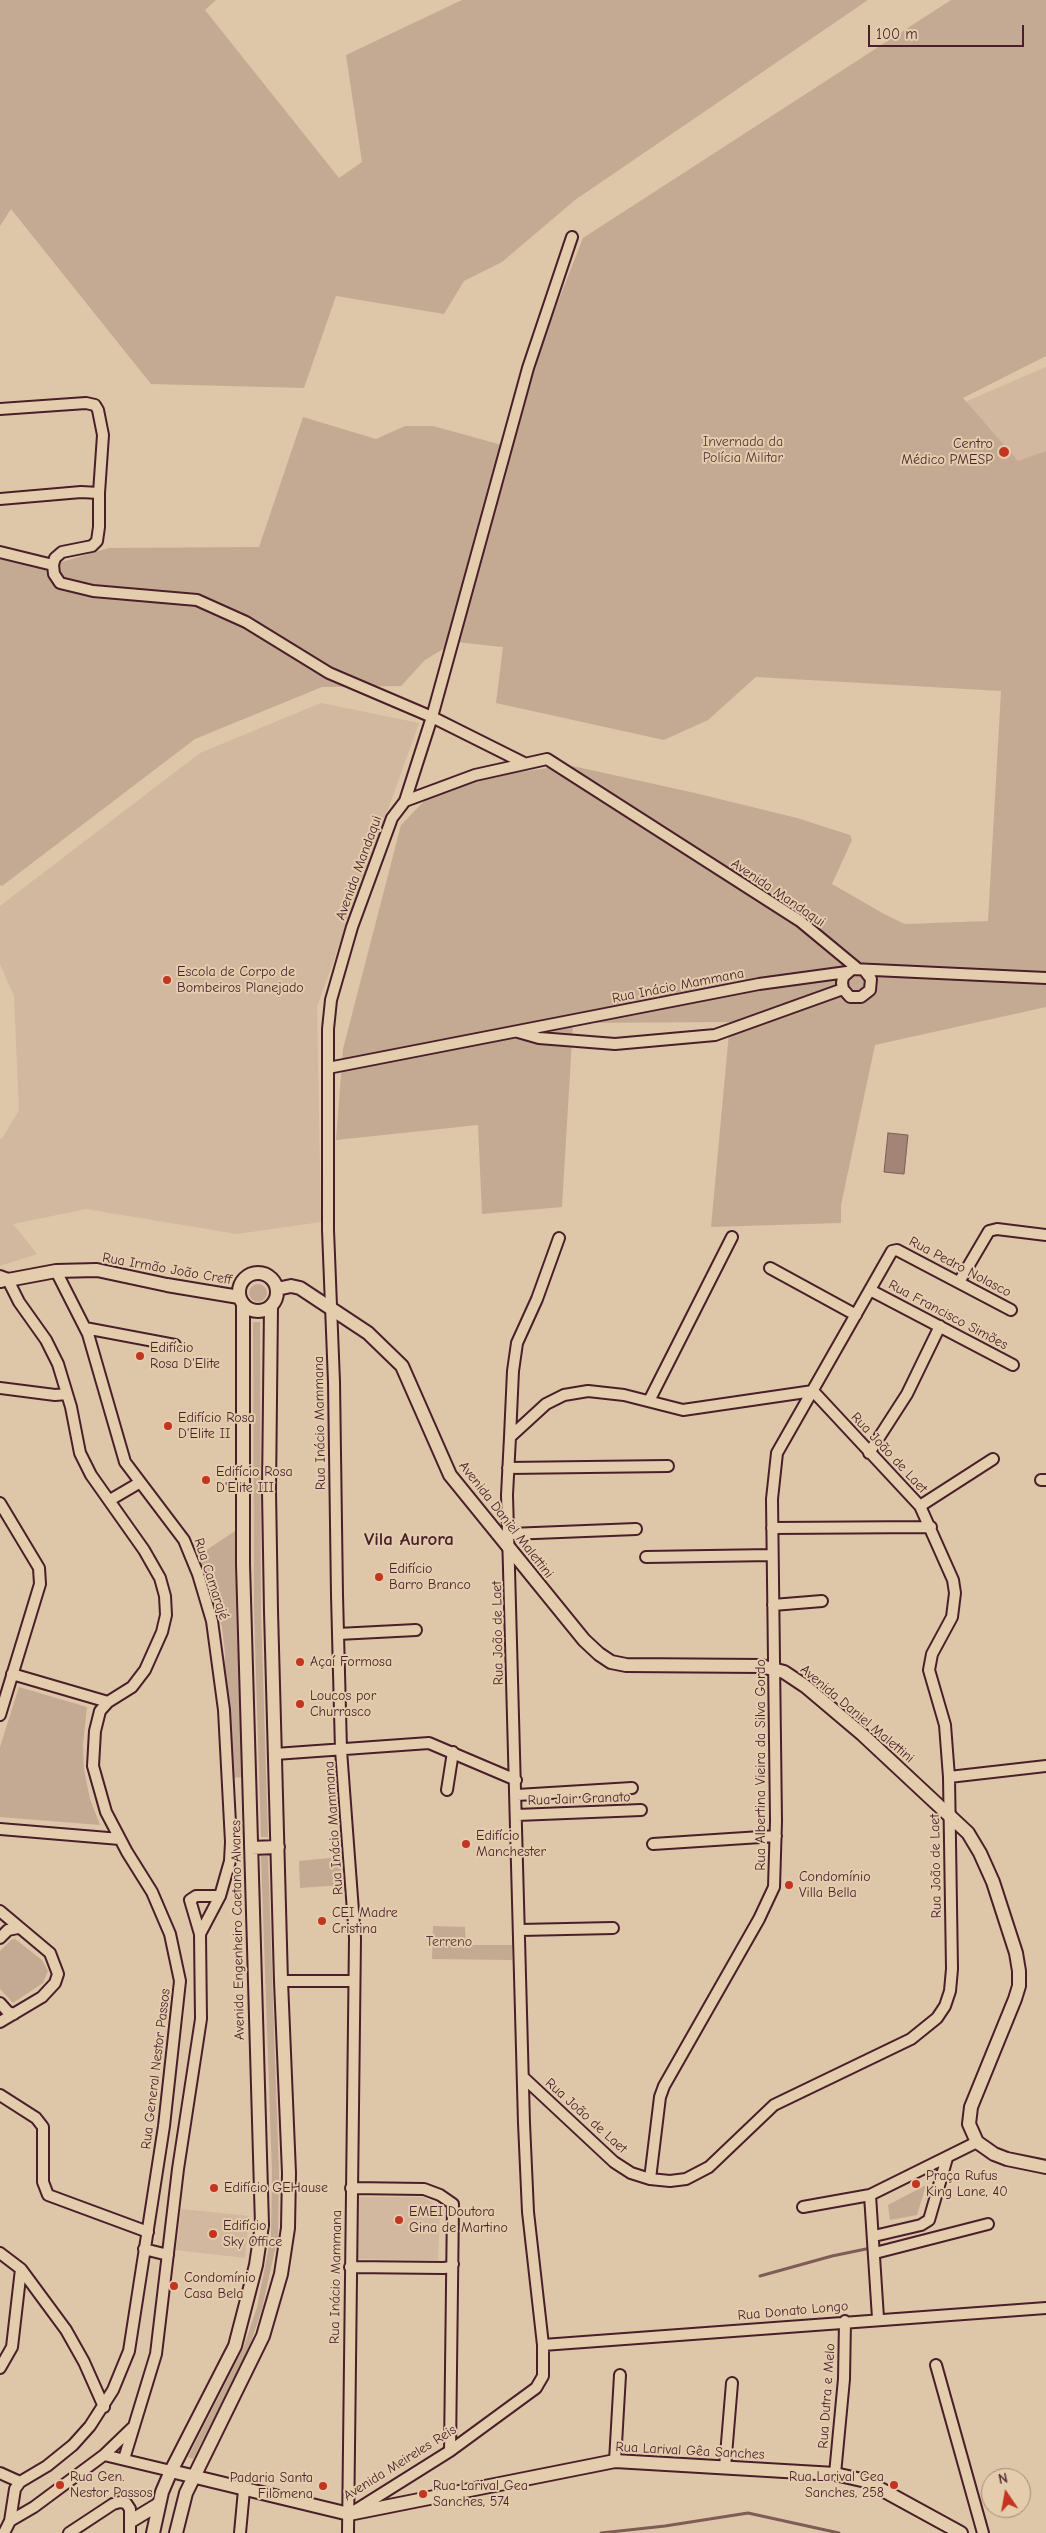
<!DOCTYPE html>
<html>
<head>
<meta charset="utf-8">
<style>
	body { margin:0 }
	#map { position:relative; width:1046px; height:2533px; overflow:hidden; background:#dec6a8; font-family:"Comic Neue",sans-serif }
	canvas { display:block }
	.north { position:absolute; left:981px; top:2468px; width:50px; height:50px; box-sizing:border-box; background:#e4cdad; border:1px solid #a68779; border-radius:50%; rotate:348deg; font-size:14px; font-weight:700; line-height:20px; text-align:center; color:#4a1f2b }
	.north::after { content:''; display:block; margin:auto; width:18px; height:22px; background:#c8321e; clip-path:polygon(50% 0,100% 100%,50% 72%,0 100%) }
	.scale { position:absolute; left:868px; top:25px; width:156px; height:22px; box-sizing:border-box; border:2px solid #4a1f2b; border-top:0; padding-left:6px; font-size:15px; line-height:18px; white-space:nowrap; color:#4a1f2b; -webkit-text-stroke:4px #e4cdad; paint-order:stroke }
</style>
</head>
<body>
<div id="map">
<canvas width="1046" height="2533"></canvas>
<div class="north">N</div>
<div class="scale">100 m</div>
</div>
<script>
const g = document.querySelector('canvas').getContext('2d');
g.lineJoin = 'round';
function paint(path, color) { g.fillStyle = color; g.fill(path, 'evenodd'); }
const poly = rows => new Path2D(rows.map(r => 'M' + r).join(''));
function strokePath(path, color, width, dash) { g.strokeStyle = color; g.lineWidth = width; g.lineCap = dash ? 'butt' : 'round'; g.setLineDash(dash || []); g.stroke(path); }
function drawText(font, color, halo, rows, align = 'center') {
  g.font = font + ' "Comic Neue",sans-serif'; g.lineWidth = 4; g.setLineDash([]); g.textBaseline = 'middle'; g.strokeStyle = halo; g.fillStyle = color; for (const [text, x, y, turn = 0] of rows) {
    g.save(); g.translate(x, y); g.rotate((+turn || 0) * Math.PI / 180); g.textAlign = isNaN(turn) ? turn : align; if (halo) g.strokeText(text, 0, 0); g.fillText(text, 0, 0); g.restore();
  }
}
paint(poly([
	[1046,367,1046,489,935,415],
	[321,703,419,723,317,1007,321,1222,237,1234,86,1209,13,1224,37,1254,0,1266,0,1138,2,1139,19,1110,14,996,0,964,0,906,200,753],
	[359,2197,424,2197,438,2207,440,2210,438,2260,357,2259],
	[181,2209,249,2216,245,2258,176,2250]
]), '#d1b89e');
paint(poly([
	[0,0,216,0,205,10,339,178,362,162,346,55,462,0,868,0,575,200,502,262,464,281,444,314,336,296,304,388,151,384,11,209,0,226],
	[951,0,1046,0,1046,356,963,398,1018,461,1046,451,1046,1007,875,1045,841,1205,841,1223,711,1227,730,1022,573,1023,562,1207,482,1214,478,1125,336,1140,343,1049,401,825,435,790,520,772,568,765,695,793,797,818,850,835,852,840,832,884,884,914,905,924,988,921,1001,691,756,677,708,720,664,740,496,703,503,647,455,642,425,660,401,686,322,687,195,739,2,886,0,885,0,554,48,566,109,548,259,547,303,417,376,439,405,426,433,426,502,445,583,238],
	'249 1293a9 9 0 1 1 18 0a9 9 0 1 1-18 0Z',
	[253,1322,260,1322,261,1611,268,1837,261,1837,254,1611],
	[235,1531,237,1597,248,1703,241,1716,242,1777,233,1778,230,1713,223,1704,225,1653,222,1627,199,1555],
	[19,1687,87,1707,83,1745,84,1770,90,1799,100,1825,0,1817,0,1747],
	[261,1856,268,1856,279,2173,278,2236,262,2309,248,2351,193,2459,188,2457,243,2349,257,2307,271,2236,272,2173],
	[340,1857,342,1885,300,1888,299,1861],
	[433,1926,465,1927,466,1945,512,1945,512,1960,432,1959],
	[15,1939,42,1960,48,1971,43,1983,13,2003,0,1989,0,1951,11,1940],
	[926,2185,917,2215,890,2220,888,2205]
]), '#c5aa93');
const water = poly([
	[888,1133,908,1135,904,1174,884,1172,888,1133]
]);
paint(water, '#a38476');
strokePath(water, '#7f5c58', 1);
strokePath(poly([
	[760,2276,832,2256,895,2243],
	[601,2533,665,2526,748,2513,839,2533]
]), '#7f5c58', 3);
const minor = poly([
	[0,409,86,403,95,405,98,410,103,435,99,493],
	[0,499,81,492,99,493,99,527,97,541,92,546,62,552,55,558,53,565,54,574,60,583,93,591,197,600,246,622,329,673,432,717,524,763],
	[0,552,53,565],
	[405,801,432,717,528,368,572,237],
	[864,970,871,979,870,990,861,997,850,997,843,989,842,983,843,977,852,969,1046,978],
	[518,1032,539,1038,615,1044,715,1035,843,989],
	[328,1068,759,984,847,972],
	[770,1268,856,1315],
	[56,1271,88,1334,125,1462,184,1540,198,1574,212,1621,224,1710,231,1842,230,1861,220,1896,200,1934],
	[1,1282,8,1280,19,1302,46,1340,58,1364,71,1407,80,1453,91,1475,144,1550,160,1578,165,1596,166,1615,162,1632,145,1670,132,1687,108,1702,100,1711,95,1731,93,1766,106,1812,127,1852,152,1892,170,1934,180,1981,164,2126,129,2351,113,2390,90,2426,73,2445,47,2466,20,2482,15,2489,10,2521,4,2533],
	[959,1282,989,1231,997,1229,1046,1235],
	[870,1290,1013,1365],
	[85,1328,175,1345],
	[0,1388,55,1395,67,1394],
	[649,1401,732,1237],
	[510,1437,513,1371,517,1343,537,1299,559,1238],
	[869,1453,907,1394,940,1326],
	[508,1468,668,1466],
	[1041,1480,1046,1480],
	[110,1500,139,1483],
	[0,1503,39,1568,40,1584,0,1715],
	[920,1506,993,1459],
	[772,1528,931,1527],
	[510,1534,636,1529],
	[646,1557,772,1555],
	[773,1605,822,1601],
	[338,1634,416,1630],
	[12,1674,108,1702],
	[275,1754,429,1743,516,1780],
	[949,1777,1046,1766],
	[447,1790,453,1752],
	[517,1795,632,1788],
	[517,1815,641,1810],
	[0,1829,120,1839],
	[653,1844,776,1836],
	[0,1911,50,1953,58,1974,55,1983,42,1997,0,2022],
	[520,1930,613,1928],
	[0,1938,8,1930,18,1928],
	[281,1981,354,1981],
	[0,2003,8,2012,14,2014],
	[524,2078,614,2162,631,2173,650,2179,670,2181,686,2179,709,2167,774,2105,911,2039,937,2018,945,2006,950,1991,952,1969,949,1777,945,1725,929,1670,932,1654,952,1617,955,1593,953,1580,920,1506,813,1391],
	[0,2095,36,2118,43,2127,43,2182,48,2195,148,2232],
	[650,2179,660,2097,664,2086,759,1919,774,1887,776,1821,772,1499,777,1453,892,1251,897,1250,1011,1310],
	[351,2188,424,2189,440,2195,453,2204,450,2451],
	[870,2195,878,2318],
	[803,2207,870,2195,977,2142],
	[874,2236,921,2225,929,2220,947,2158],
	[144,2249,168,2255],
	[0,2253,21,2269,66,2330,84,2362,104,2407],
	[875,2253,988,2224],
	[350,2267,444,2268,451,2267,453,2264],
	[543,2345,1046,2308],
	[936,2365,983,2533],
	[0,2368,12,2347,21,2269],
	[104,2455,171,2471],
	[124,2459,156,2354,178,2169,201,2019,200,1934,190,1900,196,1896,220,1896],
	[615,2461,620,2375],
	[725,2467,732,2383],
	[0,2473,20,2482],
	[835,2474,844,2379,845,2321],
	[356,2510,450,2451,536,2388,543,2376,543,2345,528,2212,524,2123,507,1495,510,1437,546,1404,564,1395,588,1391,624,1395,683,1410,813,1391],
	[10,2521,34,2507,104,2455,132,2428],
	[69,2533,113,2504,120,2502,126,2503,130,2509,130,2533],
	[240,2533,244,2490],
	[348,2533,355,1938,341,1750,337,1595,334,1382,328,1230,328,1029,331,1000,352,927,392,818,405,801,475,775,547,759,800,921,858,969]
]);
const tertiary = poly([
	'239 1292a19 19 0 1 1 38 0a19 19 0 1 1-38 0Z',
	[0,1277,8,1280,56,1271,97,1270,167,1285,239,1297],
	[277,1289,291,1286,300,1288,368,1333,402,1366,450,1475,584,1640,599,1654,611,1662,626,1665,761,1666,784,1672,805,1686,863,1735,968,1833,980,1853,993,1882,1016,1953,1019,1971,1019,1986,1015,1999,971,2107,969,2124,977,2142,994,2154,1007,2159,1046,2167],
	[251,1848,278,1847],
	[171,2471,349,2514,615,2461,835,2474,866,2481,961,2533],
	[131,2521,159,2504],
	[153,2533,162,2492,171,2471,235,2346,256,2265,262,2225,243,1564,243,1304],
	[176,2533,186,2493,263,2336,281,2274,288,2228,289,2173,281,1981,271,1611,269,1491,271,1306]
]);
strokePath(minor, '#4a1f2b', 14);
strokePath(tertiary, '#4a1f2b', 16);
strokePath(minor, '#e4cdad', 10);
strokePath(tertiary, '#e4cdad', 12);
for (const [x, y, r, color] of [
	[1004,452,6,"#c8321e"],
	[167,980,5,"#c8321e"],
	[140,1356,5,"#c8321e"],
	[168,1426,5,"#c8321e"],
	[206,1480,5,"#c8321e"],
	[379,1577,5,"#c8321e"],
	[300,1662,5,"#c8321e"],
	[300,1704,5,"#c8321e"],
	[466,1844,5,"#c8321e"],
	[789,1885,5,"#c8321e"],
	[322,1921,5,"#c8321e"],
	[916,2184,5,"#c8321e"],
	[214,2188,5,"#c8321e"],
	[399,2220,5,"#c8321e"],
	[213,2234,5,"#c8321e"],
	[174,2286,5,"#c8321e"],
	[60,2485,5,"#c8321e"],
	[894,2485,5,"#c8321e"],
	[323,2486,5,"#c8321e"],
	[423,2494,5,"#c8321e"]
]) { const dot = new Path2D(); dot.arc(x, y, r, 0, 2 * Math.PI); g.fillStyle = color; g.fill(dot); strokePath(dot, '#e4cdad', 2); }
drawText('14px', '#5c343b', '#e4cdad', [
	["Invernada da",743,442],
	["Polícia Militar",743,458],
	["Terreno",449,1942]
]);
drawText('14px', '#4a1f2b', '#e4cdad', [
	["Centro",993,444,"right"],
	["Médico PMESP",993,460,"right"],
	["Escola de Corpo de",177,972],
	["Bombeiros Planejado",177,988],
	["Edifício",150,1348],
	["Rosa D'Elite",150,1364],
	["Edifício Rosa",178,1418],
	["D'Elite II",178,1434],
	["Edifício Rosa",216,1472],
	["D'Elite III",216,1488],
	["Edifício",389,1569],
	["Barro Branco",389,1585],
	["Açaí Formosa",310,1662],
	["Loucos por",310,1696],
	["Churrasco",310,1712],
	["Edifício",476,1836],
	["Manchester",476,1852],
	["Condomínio",799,1877],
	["Villa Bella",799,1893],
	["CEI Madre",332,1913],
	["Cristina",332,1929],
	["Praça Rufus",926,2176],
	["King Lane, 40",926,2192],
	["Edifício GEHause",224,2188],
	["EMEI Doutora",409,2212],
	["Gina de Martino",409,2228],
	["Edifício",223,2226],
	["Sky Office",223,2242],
	["Condomínio",184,2278],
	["Casa Bela",184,2294],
	["Rua Gen.",70,2477],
	["Nestor Passos",70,2493],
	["Rua Larival Gea",884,2477,"right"],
	["Sanches, 258",884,2493,"right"],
	["Padaria Santa",313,2478,"right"],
	["Filomena",313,2494,"right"],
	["Rua Larival Gea",433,2486],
	["Sanches, 574",433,2502]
], 'left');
drawText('14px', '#4a1f2b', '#e4cdad', [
	["Avenida Mandaqui",359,868,-70],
	["Avenida Mandaqui",778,893,34],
	["Rua Inácio Mammana",678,986,-11],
	["Rua Pedro Nolasco",960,1267,28],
	["Rua Irmão João Creff",167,1269,10],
	["Rua Francisco Simões",948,1315,28],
	["Rua Inácio Mammana",320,1423,-91],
	["Rua João de Laet",889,1453,47],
	["Avenida Daniel Malettini",506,1520,52],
	["Rua Camarajé",211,1579,72],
	["Rua João de Laet",498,1633,-91],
	["Avenida Daniel Malettini",857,1714,40],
	["Rua Albertina Vieira da Silva Gordo",761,1765,-90],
	["Rua Jair Granato",579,1799,-2],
	["Rua Inácio Mammana",334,1828,-94],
	["Rua João de Laet",936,1866,-91],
	["Avenida Engenheiro Caetano Alvares",238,1930,-91],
	["Rua General Nestor Passos",156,2069,-83],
	["Rua João de Laet",586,2116,42],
	["Rua Inácio Mammana",336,2277,-89],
	["Rua Donato Longo",793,2311,-5],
	["Rua Dutra e Melo",827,2396,-86],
	["Rua Larival Gêa Sanches",690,2451,3],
	["Avenida Meireles Reis",400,2463,-32]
]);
drawText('bold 19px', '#4a1f2b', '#e4cdad', [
	["Vila Aurora",409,1540]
]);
</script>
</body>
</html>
